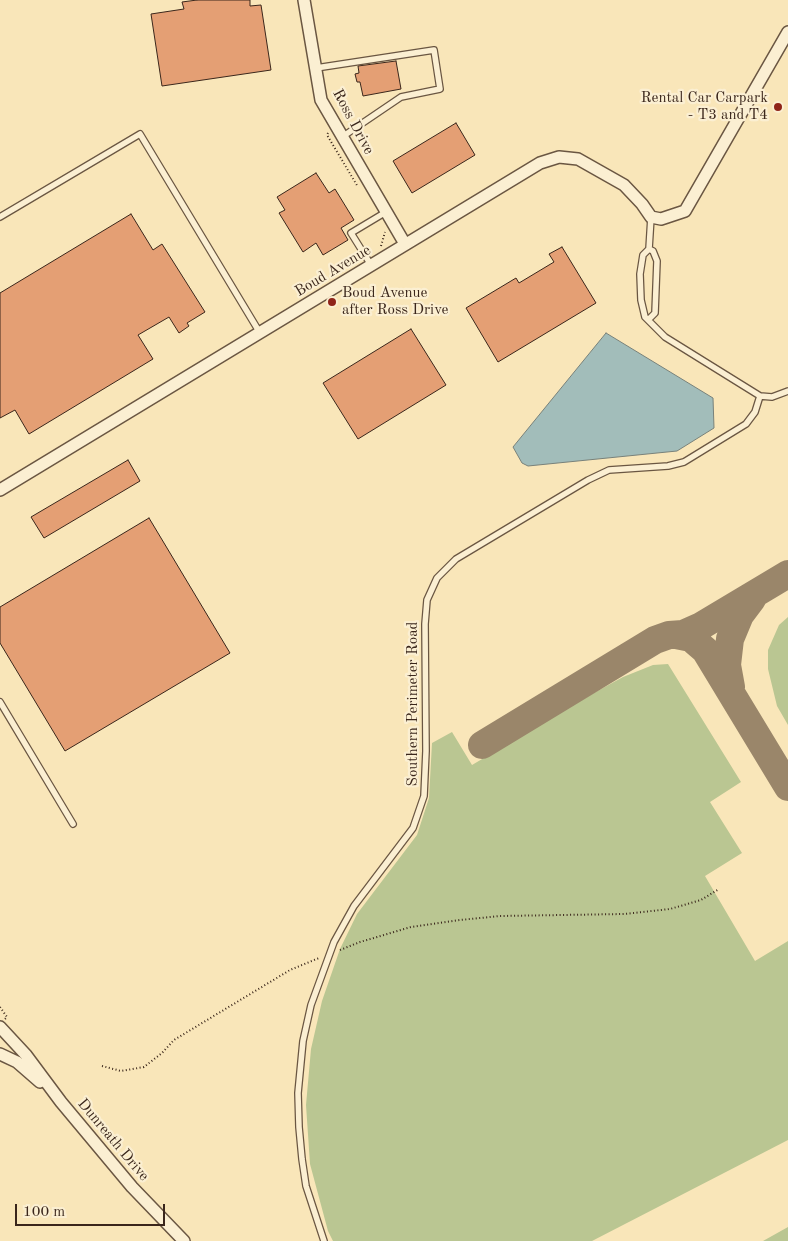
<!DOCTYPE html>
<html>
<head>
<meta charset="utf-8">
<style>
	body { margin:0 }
	#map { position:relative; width:788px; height:1241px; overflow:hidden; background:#f9e6b9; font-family:"Old Standard TT",serif }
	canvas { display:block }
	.scale { position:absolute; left:15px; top:1204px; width:150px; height:22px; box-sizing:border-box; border:2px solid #3a261b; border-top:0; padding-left:6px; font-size:15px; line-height:18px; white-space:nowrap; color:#3a261b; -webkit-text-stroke:4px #fbefd2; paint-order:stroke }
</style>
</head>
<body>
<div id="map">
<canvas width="788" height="1241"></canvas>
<div class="scale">100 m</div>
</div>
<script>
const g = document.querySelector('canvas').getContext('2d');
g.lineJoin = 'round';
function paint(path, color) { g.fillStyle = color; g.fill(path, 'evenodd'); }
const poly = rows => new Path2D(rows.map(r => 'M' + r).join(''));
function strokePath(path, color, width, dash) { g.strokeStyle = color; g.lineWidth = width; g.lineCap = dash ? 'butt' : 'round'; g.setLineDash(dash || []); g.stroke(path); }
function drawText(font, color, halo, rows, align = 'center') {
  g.font = font + ' "Old Standard TT",serif'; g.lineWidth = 4.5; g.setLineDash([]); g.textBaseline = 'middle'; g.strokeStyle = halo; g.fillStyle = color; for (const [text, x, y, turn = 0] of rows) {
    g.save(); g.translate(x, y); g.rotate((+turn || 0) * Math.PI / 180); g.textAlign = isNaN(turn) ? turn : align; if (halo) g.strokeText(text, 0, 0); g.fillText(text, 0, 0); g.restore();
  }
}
paint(poly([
	[788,617,788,725,777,706,768,669,768,650,779,625],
	[668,664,741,782,710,802,742,853,705,876,755,961,788,941,788,1140,592,1241,333,1241,328,1231,310,1164,306,1105,311,1049,322,1001,340,949,357,914,417,835,429,798,432,743,452,732,472,765,592,694,623,677,653,665],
	[788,1227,788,1241,763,1241]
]), '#bac692');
const water = poly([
	[606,333,713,398,714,428,677,451,528,466,522,463,513,447,606,333]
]);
paint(water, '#a2bdba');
strokePath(water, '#78817a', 1);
strokePath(poly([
	[676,635,691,638,705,650,788,787],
	[731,687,727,665,730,639,740,615,752,599],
	[482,745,655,640,669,635,683,634,701,626,788,574]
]), '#9a866a', 28);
const building = poly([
	[197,0,250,0,250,6,261,5,271,70,162,86,151,14,184,9,182,2,197,0],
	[396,61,401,89,363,96,360,82,357,82,355,74,359,73,358,66,396,61],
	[456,123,475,155,412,193,393,161,456,123],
	[316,173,329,193,335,189,354,220,341,228,348,240,323,255,316,243,303,252,279,213,285,210,277,197,316,173],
	[131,214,153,250,162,244,205,312,187,323,189,326,179,333,169,317,138,335,153,359,29,434,15,410,0,418,0,293,131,214],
	[562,247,596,303,498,362,466,308,516,278,519,283,554,262,549,254,562,247],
	[411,329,446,385,358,439,323,383,411,329],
	[128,460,140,481,44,538,31,517,128,460],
	[149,518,230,653,65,751,0,643,0,607,149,518]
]);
paint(building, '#e49f74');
strokePath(building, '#3a261b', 1);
const service = poly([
	[316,68,434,50,440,89,401,97,342,137],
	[0,217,140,134,260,333],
	[649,249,643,255,640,274,641,300,645,317,665,337,760,396,772,397,788,391],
	[649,249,653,251,657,261,655,313,649,319],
	[649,249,651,217],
	[371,265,351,233,386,212],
	[0,702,73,824],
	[324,1241,306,1186,302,1159,299,1127,298,1093,303,1041,311,1005,334,942,354,906,413,828,424,796,426,751,425,624,427,600,437,578,456,559,588,480,609,470,668,466,684,462,746,424,755,412,760,396]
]);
const minor = poly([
	[304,0,321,100,405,244],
	[0,490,540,163,559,157,578,159,624,185,642,204,651,217,661,219,685,211,788,32],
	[0,1027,26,1055,61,1102,132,1187,184,1241],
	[0,1054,17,1062,40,1082]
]);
strokePath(service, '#6a5642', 8);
strokePath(minor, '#6a5642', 14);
strokePath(poly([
	[328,133,327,135,358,187],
	[381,246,385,232],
	[340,950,360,942,411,927,460,920,500,916,624,914,670,909,701,900,719,889],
	[0,1007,7,1017,5,1019],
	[102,1066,121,1071,144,1067,162,1053,174,1040,290,970,319,958]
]), '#3a261b', 2, [1, 2.5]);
strokePath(service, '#fbefd2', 5.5);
strokePath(minor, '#fbefd2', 11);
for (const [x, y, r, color] of [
	[778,107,5,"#8f2418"],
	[332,302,5,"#8f2418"]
]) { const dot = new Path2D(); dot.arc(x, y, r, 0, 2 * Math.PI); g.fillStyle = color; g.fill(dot); strokePath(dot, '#fbefd2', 2); }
drawText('15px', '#3a261b', '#fbefd2', [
	["Rental Car Carpark",768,98],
	["- T3 and T4",768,115],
	["Boud Avenue",342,293,"left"],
	["after Ross Drive",342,310,"left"]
], 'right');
drawText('15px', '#3a261b', '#fbefd2', [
	["Ross Drive",353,122,62],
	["Boud Avenue",333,271,-31],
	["Southern Perimeter Road",413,704,-90],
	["Dunreath Drive",113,1140,50]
]);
</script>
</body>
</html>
